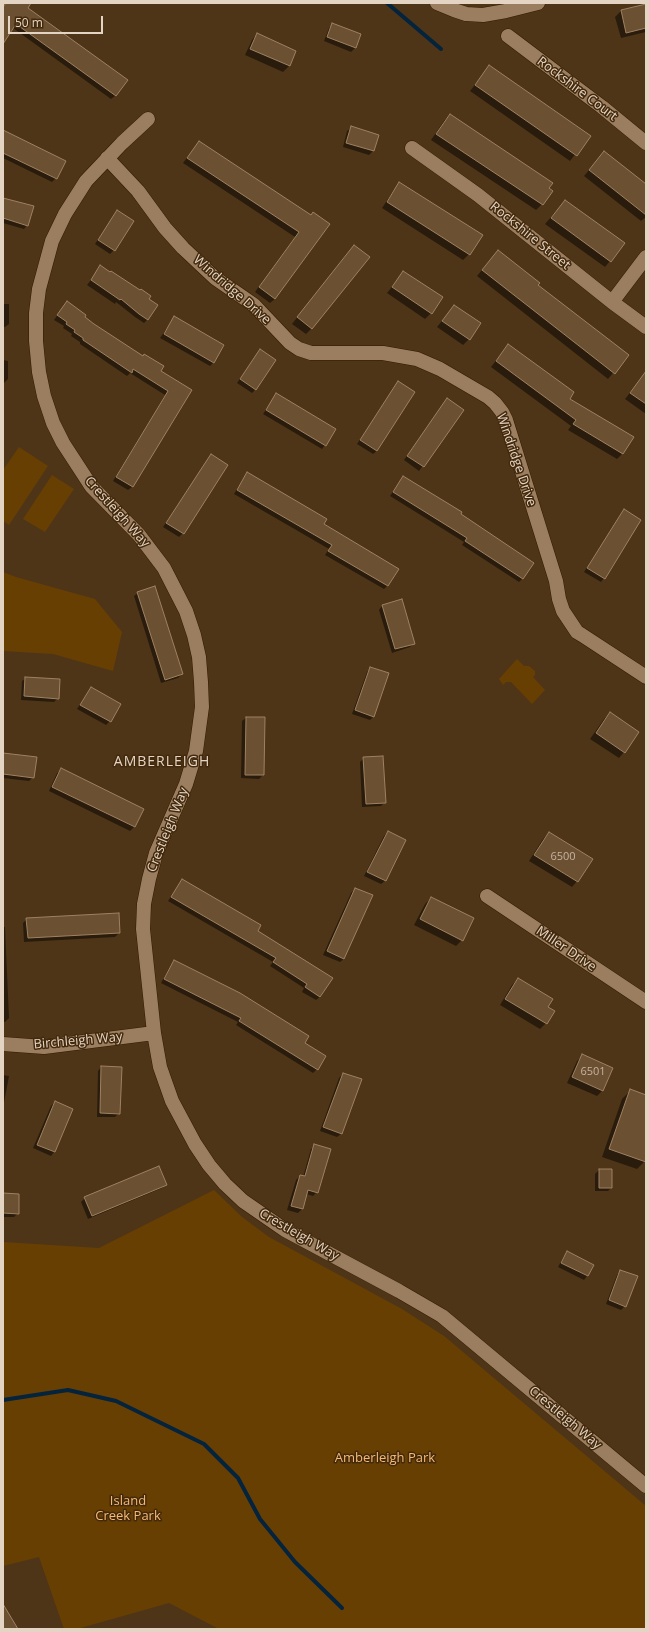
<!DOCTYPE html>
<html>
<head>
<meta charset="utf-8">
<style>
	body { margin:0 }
	#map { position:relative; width:649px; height:1632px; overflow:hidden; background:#4e3517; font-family:"Open Sans",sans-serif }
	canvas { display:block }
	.frame { position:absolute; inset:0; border:4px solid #e4d4c4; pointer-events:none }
	.scale { position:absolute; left:8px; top:16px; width:95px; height:18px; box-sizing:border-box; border:2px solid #e4d4c4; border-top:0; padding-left:5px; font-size:12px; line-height:14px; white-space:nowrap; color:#e4d4c4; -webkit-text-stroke:3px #432a0c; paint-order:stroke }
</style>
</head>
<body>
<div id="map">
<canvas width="649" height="1632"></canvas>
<div class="frame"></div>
<div class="scale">50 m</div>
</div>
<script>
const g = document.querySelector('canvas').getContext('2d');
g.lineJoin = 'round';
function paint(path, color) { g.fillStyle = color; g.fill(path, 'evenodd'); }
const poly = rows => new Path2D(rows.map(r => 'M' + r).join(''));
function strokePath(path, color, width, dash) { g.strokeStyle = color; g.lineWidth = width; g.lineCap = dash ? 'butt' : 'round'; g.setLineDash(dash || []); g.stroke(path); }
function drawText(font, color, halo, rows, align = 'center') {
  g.font = font + ' "Open Sans",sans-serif'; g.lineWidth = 3; g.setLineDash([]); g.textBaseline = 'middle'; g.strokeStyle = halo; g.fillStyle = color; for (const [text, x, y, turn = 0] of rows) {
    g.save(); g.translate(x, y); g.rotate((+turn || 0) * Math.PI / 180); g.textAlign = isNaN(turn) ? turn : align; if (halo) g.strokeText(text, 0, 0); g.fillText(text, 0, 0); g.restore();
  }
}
paint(poly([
	[19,447,48,466,9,525,3,521,3,470],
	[52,475,74,489,45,532,23,519],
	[3,572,16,577,95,599,122,632,113,671,53,654,3,651],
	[517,659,524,666,529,666,535,671,535,675,533,677,545,690,532,704,511,682,506,682,503,685,499,679],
	[214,1190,242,1217,269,1237,402,1309,444,1336,646,1506,646,1629,219,1629,169,1603,77,1629,64,1629,39,1557,3,1566,3,1242,99,1248]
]), '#683f03');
paint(poly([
	[6,3,30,3,27,8,126,80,115,96,111,99,13,28,3,42,3,7],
	[646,5,646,32,621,38,615,17,621,11],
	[333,24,360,35,355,48,351,52,324,41,329,28],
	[257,34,295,52,289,66,283,72,245,55,252,40],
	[489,67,589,136,570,161,470,91],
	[450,115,548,188,542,204,536,210,431,140,444,121],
	[351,128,378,136,373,151,369,155,343,147,347,131],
	[3,131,56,178,52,182,3,158],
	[199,142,311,216,275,299,270,303,255,292,295,237,183,163],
	[599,158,646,185,646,217,641,221,584,176],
	[400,184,469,254,463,260,382,208,394,190],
	[3,199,27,225,24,229,3,223],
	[565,201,610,261,605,267,545,224],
	[117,211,114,250,110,254,95,244],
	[498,251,536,285,628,355,608,379,477,276],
	[348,252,311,329,306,334,292,324],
	[101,267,147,299,148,319,144,323,135,317,116,302,115,304,87,285],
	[404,272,431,313,425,319,387,293],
	[3,304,9,304,9,324,5,327,3,327],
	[64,306,83,317,142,357,159,371,190,390,132,487,128,490,113,481,165,395,130,373,127,376,80,344,80,342,71,336,72,334,63,328,64,326,54,320],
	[454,306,469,339,463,345,437,327],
	[174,318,214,362,210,366,160,338],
	[508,345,568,399,622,454,617,459,568,430,571,426,491,367],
	[260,351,256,389,252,393,237,383],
	[3,360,8,361,8,379,4,383,3,383],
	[645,374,646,375,646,414,625,399],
	[398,382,377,451,373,454,357,444],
	[277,394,325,445,322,449,263,414],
	[443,404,462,410,419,471,404,460],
	[211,455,183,533,179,537,163,527],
	[247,473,322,524,397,569,387,586,384,589,325,555,329,549,234,494],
	[403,477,533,563,522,579,519,582,462,545,464,542,390,496],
	[624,510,604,578,601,582,584,572],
	[138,593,182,674,178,678,161,683,134,596],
	[382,606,414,643,410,647,392,653,379,610],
	[3,665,4,665,3,686],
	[371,668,374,716,370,720,352,714,367,672],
	[26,678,58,698,54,702,21,700,22,681],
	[91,688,110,721,106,725,77,709],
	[610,713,624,752,619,758,590,739,604,719],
	[246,718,263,775,259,779,241,778,242,721],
	[3,754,33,777,29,781,3,778],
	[364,758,385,802,381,806,362,807,360,762],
	[61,770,143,809,134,827,130,831,49,791,57,773],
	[388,832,405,840,385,881,381,884,364,876,384,836],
	[549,833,577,881,572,887,529,861,543,839],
	[182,881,257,931,331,979,320,997,316,1000,302,992,304,988,270,966,273,962,168,901],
	[355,889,344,959,340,962,323,955,351,893],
	[431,898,462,940,456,946,414,925,425,904],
	[27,919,119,933,115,937,24,942,23,923],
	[3,927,5,927,9,1018,5,1022,3,1022],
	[175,961,303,1043,317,1069,313,1073,236,1025,238,1022,161,983,171,965],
	[518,979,547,1007,546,1023,540,1029,500,1005,512,985],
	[582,1056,603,1090,597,1096,567,1083,577,1061],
	[101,1067,119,1113,115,1117,97,1117,98,1071],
	[343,1074,341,1134,337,1137,320,1131,339,1078],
	[3,1075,9,1076,3,1108],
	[630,1091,646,1115,646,1158,645,1161,637,1169,602,1157,622,1099],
	[55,1102,72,1109,54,1152,51,1156,33,1148,51,1106],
	[315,1146,317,1192,313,1196,306,1194,302,1209,298,1213,287,1210,296,1180,300,1176,303,1177,311,1149],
	[599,1170,611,1188,608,1191,595,1191,595,1174],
	[166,1185,162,1188,88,1219,81,1202,85,1198],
	[3,1194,18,1213,14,1217,3,1217],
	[568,1252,593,1265,587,1276,584,1280,558,1267,564,1256],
	[620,1271,625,1306,621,1310,606,1304,617,1275]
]), '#0007');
strokePath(poly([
	[387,3,441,49],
	[3,1400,68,1390,116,1401,204,1444,238,1478,260,1519,295,1562,342,1608]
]), '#04233d', 4);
const building = poly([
	[6,3,31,3,28,8,128,80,116,96,16,24,3,44,3,7,6,3],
	[646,4,646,28,626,33,621,10,646,4],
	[332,23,361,34,356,48,327,37,332,23],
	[257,33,296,51,290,66,250,49,257,33],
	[489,65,591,136,577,156,475,85,489,65],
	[450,114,553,183,549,188,553,191,543,205,436,134,450,114],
	[351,126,379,135,374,151,346,143,351,126],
	[3,130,66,161,57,179,3,153,3,130],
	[199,141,311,215,313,212,330,224,275,299,259,287,299,232,187,158,199,141],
	[604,151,646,184,646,215,589,170,604,151],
	[399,182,483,235,470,255,387,202,399,182],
	[3,198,34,206,28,226,3,218,3,198],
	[565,200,625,243,611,262,551,218,565,200],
	[117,210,134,221,115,251,98,240,117,210],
	[354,245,370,257,312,329,297,317,354,245],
	[498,250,540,283,538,285,629,355,615,374,482,270,498,250],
	[100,265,110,272,111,271,140,290,141,289,151,296,149,299,158,305,148,320,139,314,121,299,120,300,91,280,100,265],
	[403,271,443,297,432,314,392,287,403,271],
	[67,301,86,315,85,317,94,324,143,356,144,354,164,366,161,371,192,390,133,487,116,477,168,391,133,369,132,373,83,340,83,338,74,332,75,330,66,324,67,322,57,315,67,301],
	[454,305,481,323,470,340,442,321,454,305],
	[174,316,224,345,214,363,164,334,174,316],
	[508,344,574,392,570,399,634,437,623,454,573,424,576,420,496,361,508,344],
	[260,349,276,360,256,390,240,379,260,349],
	[646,371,646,404,630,393,646,371],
	[398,381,415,392,377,451,360,440,398,381],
	[276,393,336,429,326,446,266,410,276,393],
	[447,398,464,410,424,467,407,456,447,398],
	[211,454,228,465,184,534,166,523,211,454],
	[247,472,327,519,324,524,399,569,388,586,328,551,332,545,237,490,247,472],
	[403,476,462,512,461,514,534,563,523,579,465,541,467,538,393,492,403,476],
	[624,509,641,520,605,579,587,568,624,509],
	[155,586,183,674,165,680,137,592,155,586],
	[402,599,415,644,395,649,382,605,402,599],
	[370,667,389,673,374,717,355,710,370,667],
	[25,677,60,679,59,699,24,696,25,677],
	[91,687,121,704,111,722,80,705,91,687],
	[610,712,639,732,625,753,596,733,610,712],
	[246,717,265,717,264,775,245,775,246,717],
	[3,753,37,757,34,778,3,774,3,753],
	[383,756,386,803,366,804,363,757,383,756],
	[61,768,144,809,135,827,52,787,61,768],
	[388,831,406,840,386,881,367,872,388,831],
	[549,832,593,859,578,882,534,855,549,832],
	[182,879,261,925,258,931,333,978,320,997,305,987,307,984,273,962,276,958,171,897,182,879],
	[355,888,373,895,344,959,327,951,355,888],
	[431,897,474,918,463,941,420,919,431,897],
	[119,913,120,933,28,938,26,918,119,913],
	[174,960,240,993,309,1036,305,1043,326,1056,318,1070,239,1021,241,1018,164,979,174,960],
	[518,978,553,999,548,1007,555,1011,547,1024,505,999,518,978],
	[582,1054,613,1068,603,1091,572,1077,582,1054],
	[101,1066,122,1067,120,1114,100,1113,101,1066],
	[343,1073,362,1079,342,1134,323,1127,343,1073],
	[630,1089,646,1095,646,1162,609,1149,630,1089],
	[55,1101,73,1109,55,1152,37,1145,55,1101],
	[314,1144,331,1149,318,1193,308,1190,303,1209,291,1206,300,1175,305,1176,314,1144],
	[159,1166,167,1185,92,1216,84,1197,159,1166],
	[599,1169,612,1169,612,1188,599,1188,599,1169],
	[3,1193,19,1194,19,1214,3,1213,3,1193],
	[567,1251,594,1265,588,1276,561,1263,567,1251],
	[620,1270,638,1276,626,1307,609,1300,620,1270],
	[3,1604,18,1629,3,1629,3,1604]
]);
paint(building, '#6b5032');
strokePath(building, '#9f8162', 1);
const street = poly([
	[437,3,454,10,466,14,483,15,506,11,538,3],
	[508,36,602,107,646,143],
	[148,119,122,143,86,181,65,214,52,241,39,289,36,313,36,341,39,372,44,396,53,423,63,443,91,486,139,535,164,568,186,611,194,635,199,657,201,682,202,707,196,751,186,784,156,853,149,879,144,904,143,929,154,1033,160,1067,172,1101,195,1144,209,1165,225,1184,243,1201,285,1230,399,1291,442,1316,646,1486],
	[412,148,478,195,612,302,646,327],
	[107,158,138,191,165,228,183,248,215,278,254,305,290,343,299,349,311,353,383,353,417,359,440,369,488,397,495,403,502,412,506,420,556,581,559,599,563,611,577,632,582,635,646,677],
	[612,302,646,257],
	[487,896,646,1002],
	[3,1044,44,1047,154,1033]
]);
strokePath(street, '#331b00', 15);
strokePath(street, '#9b7e5f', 14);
drawText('11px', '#c6b3a0', null, [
	["6500",563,857],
	["6501",593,1072]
]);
drawText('13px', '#e4d4c4', '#432a0c', [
	["Rockshire Court",577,89,37],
	["Rockshire Street",530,236,39],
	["Windridge Drive",232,290,41],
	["Windridge Drive",516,460,71],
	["Crestleigh Way",117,512,48],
	["Crestleigh Way",168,830,-68],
	["Miller Drive",566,949,34],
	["Birchleigh Way",78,1041,-5],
	["Crestleigh Way",299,1235,30],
	["Crestleigh Way",565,1418,40]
]);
drawText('13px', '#f6b976', '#432a0c', [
	["Amberleigh Park",385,1458],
	["Island",128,1501],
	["Creek Park",128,1516]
]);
g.letterSpacing = '1px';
drawText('14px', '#e4d4c4', '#432a0c', [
	["AMBERLEIGH",162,762]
]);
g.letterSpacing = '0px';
</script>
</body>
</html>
